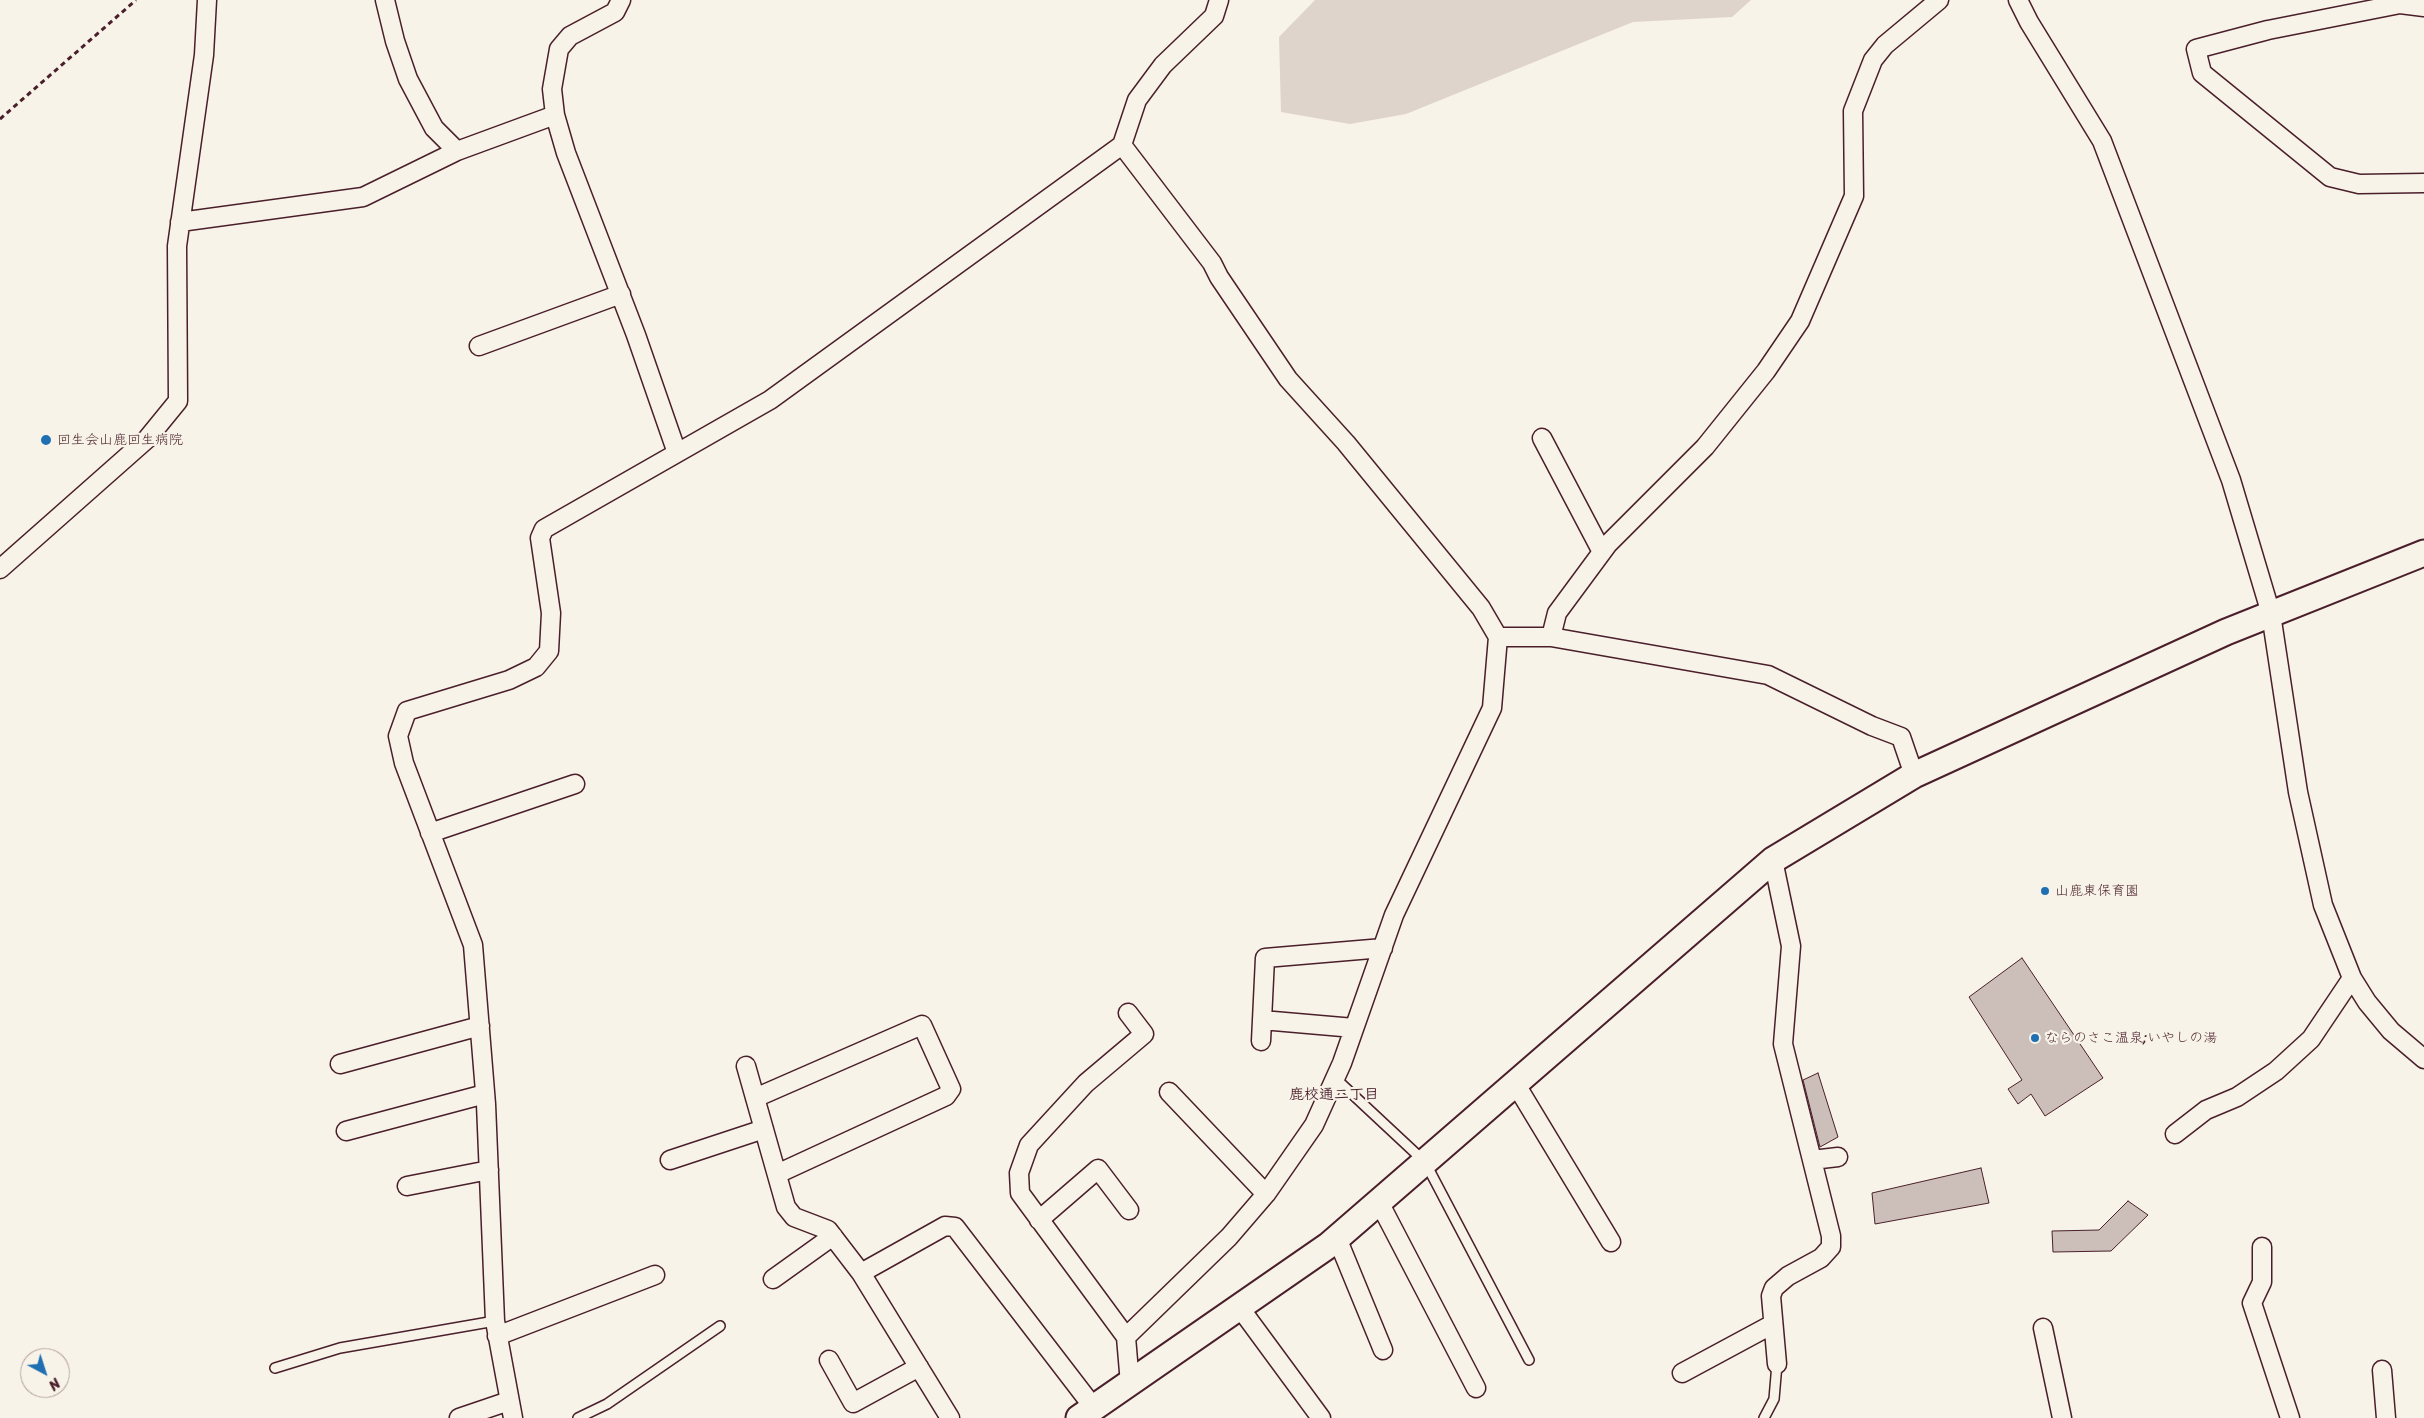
<!DOCTYPE html>
<html>
<head>
<meta charset="utf-8">
<style>
	body { margin:0 }
	#map { position:relative; width:2424px; height:1418px; overflow:hidden; background:#f7f3e8; font-family:Sriracha,sans-serif }
	canvas { display:block }
	.north { position:absolute; left:20px; top:1348px; width:50px; height:50px; box-sizing:border-box; background:#f7f3e8; border:1px solid #b29e9c; border-radius:50%; rotate:140deg; font-size:14px; font-weight:700; line-height:20px; text-align:center; color:#4a1f2b }
	.north::after { content:''; display:block; margin:auto; width:18px; height:22px; background:#1f6fb2; clip-path:polygon(50% 0,100% 100%,50% 72%,0 100%) }
</style>
</head>
<body>
<div id="map">
<canvas width="2424" height="1418"></canvas>
<div class="north">N</div>
</div>
<script>
const g = document.querySelector('canvas').getContext('2d');
g.lineJoin = 'round';
function paint(path, color) { g.fillStyle = color; g.fill(path, 'evenodd'); }
const poly = rows => new Path2D(rows.map(r => 'M' + r).join(''));
function strokePath(path, color, width, dash) { g.strokeStyle = color; g.lineWidth = width; g.lineCap = dash ? 'butt' : 'round'; g.setLineDash(dash || []); g.stroke(path); }
function drawText(font, color, halo, rows, align = 'center') {
  g.font = font + ' Sriracha,"Klee One",sans-serif'; g.lineWidth = 4.5; g.setLineDash([]); g.textBaseline = 'middle'; g.strokeStyle = halo; g.fillStyle = color; for (const [text, x, y, turn = 0] of rows) {
    g.save(); g.translate(x, y); g.rotate((+turn || 0) * Math.PI / 180); g.textAlign = isNaN(turn) ? turn : align; if (halo) g.strokeText(text, 0, 0); g.fillText(text, 0, 0); g.restore();
  }
}
paint(poly([
	[1315,0,1751,0,1732,17,1633,22,1406,114,1350,124,1281,112,1279,37]
]), '#ded4cc');
const building = poly([
	[2022,958,2103,1078,2045,1116,2031,1094,2018,1104,2008,1089,2022,1080,1969,997,2022,958],
	[1818,1073,1838,1137,1820,1147,1803,1080,1818,1073],
	[1981,1168,1989,1203,1875,1224,1872,1193,1981,1168],
	[2128,1201,2148,1215,2111,1251,2053,1252,2052,1231,2099,1230,2128,1201]
]);
paint(building, '#ccbfb9');
strokePath(building, '#4a1f2b', 1);
const lane = poly([
	[1335,1078,1425,1162,1529,1360],
	[275,1368,340,1348,495,1321],
	[578,1418,607,1404,720,1326],
	[1764,1418,1774,1399,1777,1364]
]);
const street = poly([
	[385,0,395,41,408,79,434,128,457,151],
	[621,0,615,12,570,36,559,49,552,89,555,115,566,153,636,335,677,453],
	[2018,0,2029,22,2102,141,2231,480,2271,614,2298,792,2323,905,2352,978,2367,1002,2391,1031,2424,1059],
	[2424,7,2400,4,2268,30,2196,49,2202,73,2330,177,2359,184,2424,183],
	[1122,145,1212,263,1219,277,1288,379,1346,443,1481,608,1498,637,1492,708,1394,915,1342,1063,1314,1125,1266,1194,1229,1237,1126,1337,1130,1384],
	[180,222,363,197,457,151,555,115],
	[479,346,621,294],
	[1542,438,1602,552],
	[0,569,147,439,178,401,177,246,204,55,207,0],
	[1498,637,1551,637,1768,675,1872,726,1901,737,1914,775],
	[1551,637,1557,613,1608,544,1705,447,1766,371,1800,321,1854,196,1853,111,1873,60,1885,45,1939,0],
	[430,833,575,784],
	[1773,860,1791,946,1783,1044,1831,1236,1831,1247,1821,1258,1788,1276,1774,1288,1771,1296,1777,1364],
	[1262,1020,1354,1028],
	[1261,1041,1265,958,1383,948],
	[340,1064,480,1026],
	[746,1066,786,1207,794,1217,828,1230,861,1273,950,1418],
	[1515,1083,1611,1242],
	[1169,1092,1266,1194],
	[755,1098,922,1025,951,1089,946,1096,777,1174],
	[346,1131,485,1094],
	[2175,1134,2206,1110,2237,1097,2276,1071,2311,1039,2352,978],
	[670,1160,764,1129],
	[1812,1160,1838,1157],
	[407,1186,489,1170],
	[1379,1202,1476,1388],
	[1039,1220,1098,1169,1129,1210],
	[1337,1238,1383,1350],
	[2262,1247,2262,1282,2252,1303,2290,1418],
	[861,1273,945,1226,955,1227,1094,1408],
	[773,1279,833,1236],
	[1240,1308,1321,1418],
	[2043,1328,2062,1418],
	[497,1336,655,1275],
	[1126,1337,1020,1193,1019,1173,1029,1145,1086,1083,1144,1034,1128,1013],
	[829,1360,853,1403,919,1367],
	[2382,1370,2386,1418],
	[1682,1373,1773,1324],
	[459,1418,509,1401],
	[513,1418,495,1321,486,1104,473,945,404,763,398,736,407,711,509,680,536,667,549,651,551,613,540,538,544,529,770,400,1122,145,1137,100,1163,65,1214,16,1219,0]
]);
const secondary = poly([
	[1079,1418,1329,1245,1773,860,1914,775,2226,632,2424,553]
]);
strokePath(lane, '#4a1f2b', 12);
strokePath(street, '#4a1f2b', 21);
strokePath(secondary, '#4a1f2b', 29);
strokePath(poly([
	[0,119,136,0]
]), '#4a1f2b', 3, [5, 4]);
strokePath(lane, '#f7f3e8', 9);
strokePath(street, '#f7f3e8', 18);
strokePath(secondary, '#f7f3e8', 25);
for (const [x, y, r, color] of [
	[46,440,6,"#1f6fb2"],
	[2045,891,5,"#1f6fb2"],
	[2035,1038,5,"#1f6fb2"]
]) { const dot = new Path2D(); dot.arc(x, y, r, 0, 2 * Math.PI); g.fillStyle = color; g.fill(dot); strokePath(dot, '#f7f3e8', 2); }
drawText('14px', '#4a1f2b', '#f7f3e8', [
	["回生会山鹿回生病院",57,440],
	["山鹿東保育園",2055,891],
	["ならのさこ温泉;いやしの湯",2045,1038]
], 'left');
drawText('bold 15px', '#4a1f2b', '#f7f3e8', [
	["鹿校通二丁目",1334,1095]
]);
</script>
</body>
</html>
